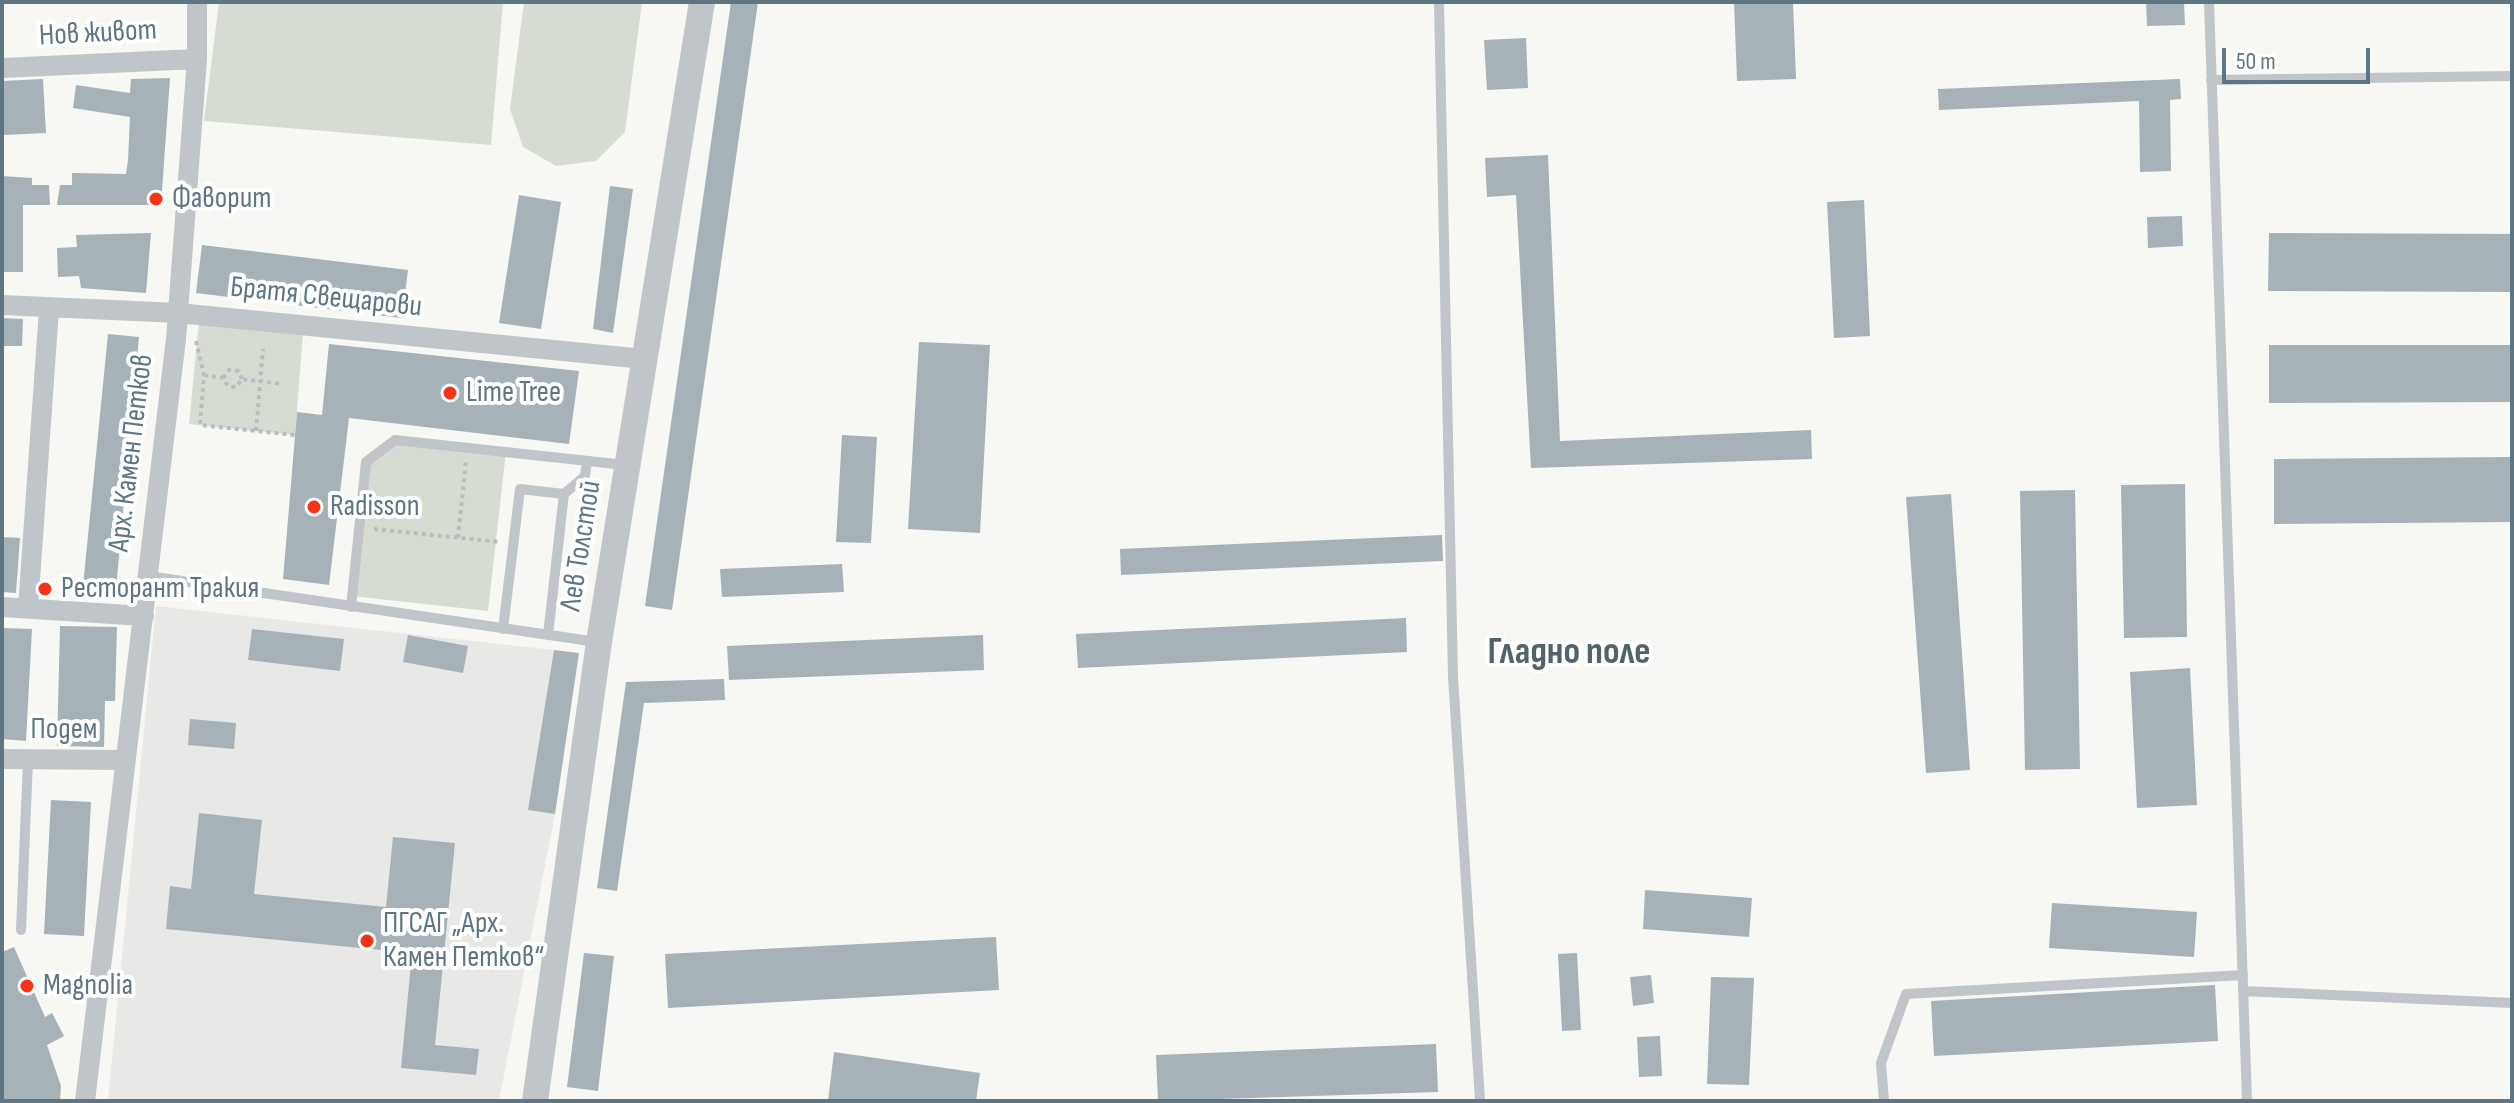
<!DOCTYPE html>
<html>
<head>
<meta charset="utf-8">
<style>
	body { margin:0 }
	#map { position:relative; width:2514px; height:1103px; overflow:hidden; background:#f7f7f3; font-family:"Sofia Sans Condensed",sans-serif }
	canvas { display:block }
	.frame { position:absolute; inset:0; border:4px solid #5f7682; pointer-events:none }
	.scale { position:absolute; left:2222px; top:48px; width:148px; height:36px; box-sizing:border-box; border:4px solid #5f7682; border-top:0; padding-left:10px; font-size:24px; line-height:28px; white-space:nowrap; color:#5f7682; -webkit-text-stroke:6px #fff; paint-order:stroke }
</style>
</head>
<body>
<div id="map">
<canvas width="2514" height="1103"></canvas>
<div class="frame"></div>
<div class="scale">50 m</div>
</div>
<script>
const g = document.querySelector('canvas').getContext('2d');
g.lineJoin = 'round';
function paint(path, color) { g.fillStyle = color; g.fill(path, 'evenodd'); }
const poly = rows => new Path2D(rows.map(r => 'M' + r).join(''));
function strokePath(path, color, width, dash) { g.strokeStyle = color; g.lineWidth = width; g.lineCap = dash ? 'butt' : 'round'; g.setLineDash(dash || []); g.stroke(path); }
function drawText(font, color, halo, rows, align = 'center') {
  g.font = font + ' "Sofia Sans Condensed",sans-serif'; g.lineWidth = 8; g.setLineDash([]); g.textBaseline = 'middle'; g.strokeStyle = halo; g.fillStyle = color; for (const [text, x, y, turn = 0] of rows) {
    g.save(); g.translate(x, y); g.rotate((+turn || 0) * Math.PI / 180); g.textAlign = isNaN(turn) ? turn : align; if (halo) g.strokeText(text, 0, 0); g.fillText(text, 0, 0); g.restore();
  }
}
paint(poly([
	[156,606,554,650,529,810,555,814,499,1101,108,1101]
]), '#e8e8e7');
paint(poly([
	[219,2,503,2,491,145,204,121],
	[524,2,642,2,625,132,596,161,556,166,523,147,510,109],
	[199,321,303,333,295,435,189,424],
	[395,440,506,452,488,611,352,596,366,462]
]), '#d7dcd2');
paint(poly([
	[731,2,758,2,672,610,645,606],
	[1734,2,1793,2,1796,79,1737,81],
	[2146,2,2184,2,2185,25,2147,26],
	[1526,38,1528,88,1487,90,1484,40],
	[170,78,161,205,57,205,60,185,72,185,72,173,126,174,128,160,130,117,73,108,76,85,130,93,131,79],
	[43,79,46,133,4,135,2,81],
	[2180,79,2181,99,2170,100,2171,171,2140,172,2139,101,1939,110,1938,89],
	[1548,155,1560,441,1811,430,1812,459,1531,468,1516,195,1487,197,1485,158],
	[2,176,32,178,32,185,49,185,50,205,23,205,23,272,2,272],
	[610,186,633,189,613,333,593,329],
	[519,195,561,202,541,329,499,323],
	[1864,200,1870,336,1834,338,1827,202],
	[2182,216,2183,246,2148,248,2147,217],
	[151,233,146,293,81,288,79,276,58,277,57,248,77,247,76,235],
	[2269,233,2512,234,2512,292,2268,291],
	[202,245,408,270,402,318,196,293],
	[2,318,23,319,22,346,2,346],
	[108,334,139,337,116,589,83,586],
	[919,342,990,345,980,533,908,529],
	[329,344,579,371,569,444,349,418,329,585,283,579,297,412,322,415],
	[2269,345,2512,345,2512,402,2269,403],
	[842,435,877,437,871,543,836,542],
	[2512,457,2512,522,2274,524,2274,459],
	[2185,484,2187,637,2124,638,2121,485],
	[2075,490,2080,769,2025,770,2020,491],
	[1951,494,1970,770,1926,773,1906,497],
	[1442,535,1443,561,1121,575,1120,549],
	[2,537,20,538,16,593,2,592],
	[842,564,844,592,722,597,720,569],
	[1406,618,1407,652,1078,668,1076,634],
	[60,626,117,627,115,701,105,701,104,747,57,746],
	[2,628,32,629,26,741,2,739],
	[252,629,344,639,340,671,248,660],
	[408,635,468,646,463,673,403,662],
	[983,635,984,670,729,680,727,646],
	[554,650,579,653,555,814,528,810],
	[2190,668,2197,805,2137,808,2130,672],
	[724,679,725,700,644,703,617,891,597,888,626,682],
	[190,719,236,723,234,749,188,745],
	[51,800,91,802,84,936,44,934],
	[199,813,262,820,254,894,386,907,393,837,455,843,435,1045,479,1049,476,1075,401,1068,412,953,166,929,170,886,191,889],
	[1645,890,1752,898,1749,937,1643,929],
	[2052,903,2197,912,2194,957,2049,948],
	[996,937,999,990,668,1008,665,954],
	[14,947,45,1017,52,1013,64,1036,47,1045,61,1086,60,1101,2,1101,2,952],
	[584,953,614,956,598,1091,567,1087],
	[1577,953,1581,1030,1562,1031,1558,954],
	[1651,975,1654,1003,1633,1006,1630,977],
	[1711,977,1754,978,1749,1085,1707,1084],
	[2215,985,2218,1041,1934,1056,1931,1001],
	[1660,1036,1662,1076,1639,1077,1637,1037],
	[1436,1044,1438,1092,1158,1101,1156,1055],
	[834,1052,980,1073,976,1101,828,1101]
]), '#a7b2b8');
strokePath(poly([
	[196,341,204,375,200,425,295,435],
	[204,375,223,378,228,386,236,387,242,379,282,384],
	[223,378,229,370,238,371,242,379],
	[256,431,263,349],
	[374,529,500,542],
	[458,538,466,461]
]), '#b9bdc0', 4, [4, 4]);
strokePath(poly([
	[1439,2,1453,677,1480,1101],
	[2209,2,2247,1101],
	[2211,80,2512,76],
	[148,576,597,642],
	[351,607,366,462,395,440,625,465],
	[503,629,520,489,564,494],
	[548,635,564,494,585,476,587,461],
	[21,930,28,760],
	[2243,991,2512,1003],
	[1884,1101,1881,1063,1906,994,2243,975]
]), '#bfc5c8', 10);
strokePath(poly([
	[2,68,197,59],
	[2,305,178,313,644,359],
	[2,607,144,616],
	[28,608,49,309],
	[2,759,125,760],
	[85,1101,176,339,197,59,197,2]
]), '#bfc5c8', 20);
strokePath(poly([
	[535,1101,599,642,702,2]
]), '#bfc5c8', 26);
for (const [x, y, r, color] of [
	[156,199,8,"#f43317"],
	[450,393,8,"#f43317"],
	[314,507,8,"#f43317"],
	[45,589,8,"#f43317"],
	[367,941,8,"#f43317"],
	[27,986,8,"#f43317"]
]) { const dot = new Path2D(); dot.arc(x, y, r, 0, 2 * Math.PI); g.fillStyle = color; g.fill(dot); strokePath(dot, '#fff', 3); }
drawText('30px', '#5f7682', '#fff', [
	["Нов живот",98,34,-3],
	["Братя Свещарови",326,298,6],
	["Арх. Камен Петков",132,453,-83],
	["Лев Толстой",582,546,-81],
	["Подем",64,730]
]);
drawText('30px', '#5f7682', '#fff', [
	["Фаворит",172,199],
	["Lime Tree",466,393],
	["Radisson",330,507],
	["Ресторант Тракия",61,589],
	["ПГСАГ „Арх.",383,924],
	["Камен Петков“",383,958],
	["Magnolia",43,986]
], 'left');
drawText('bold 38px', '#52636c', '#fff', [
	["Гладно поле",1569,653]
]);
</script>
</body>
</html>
